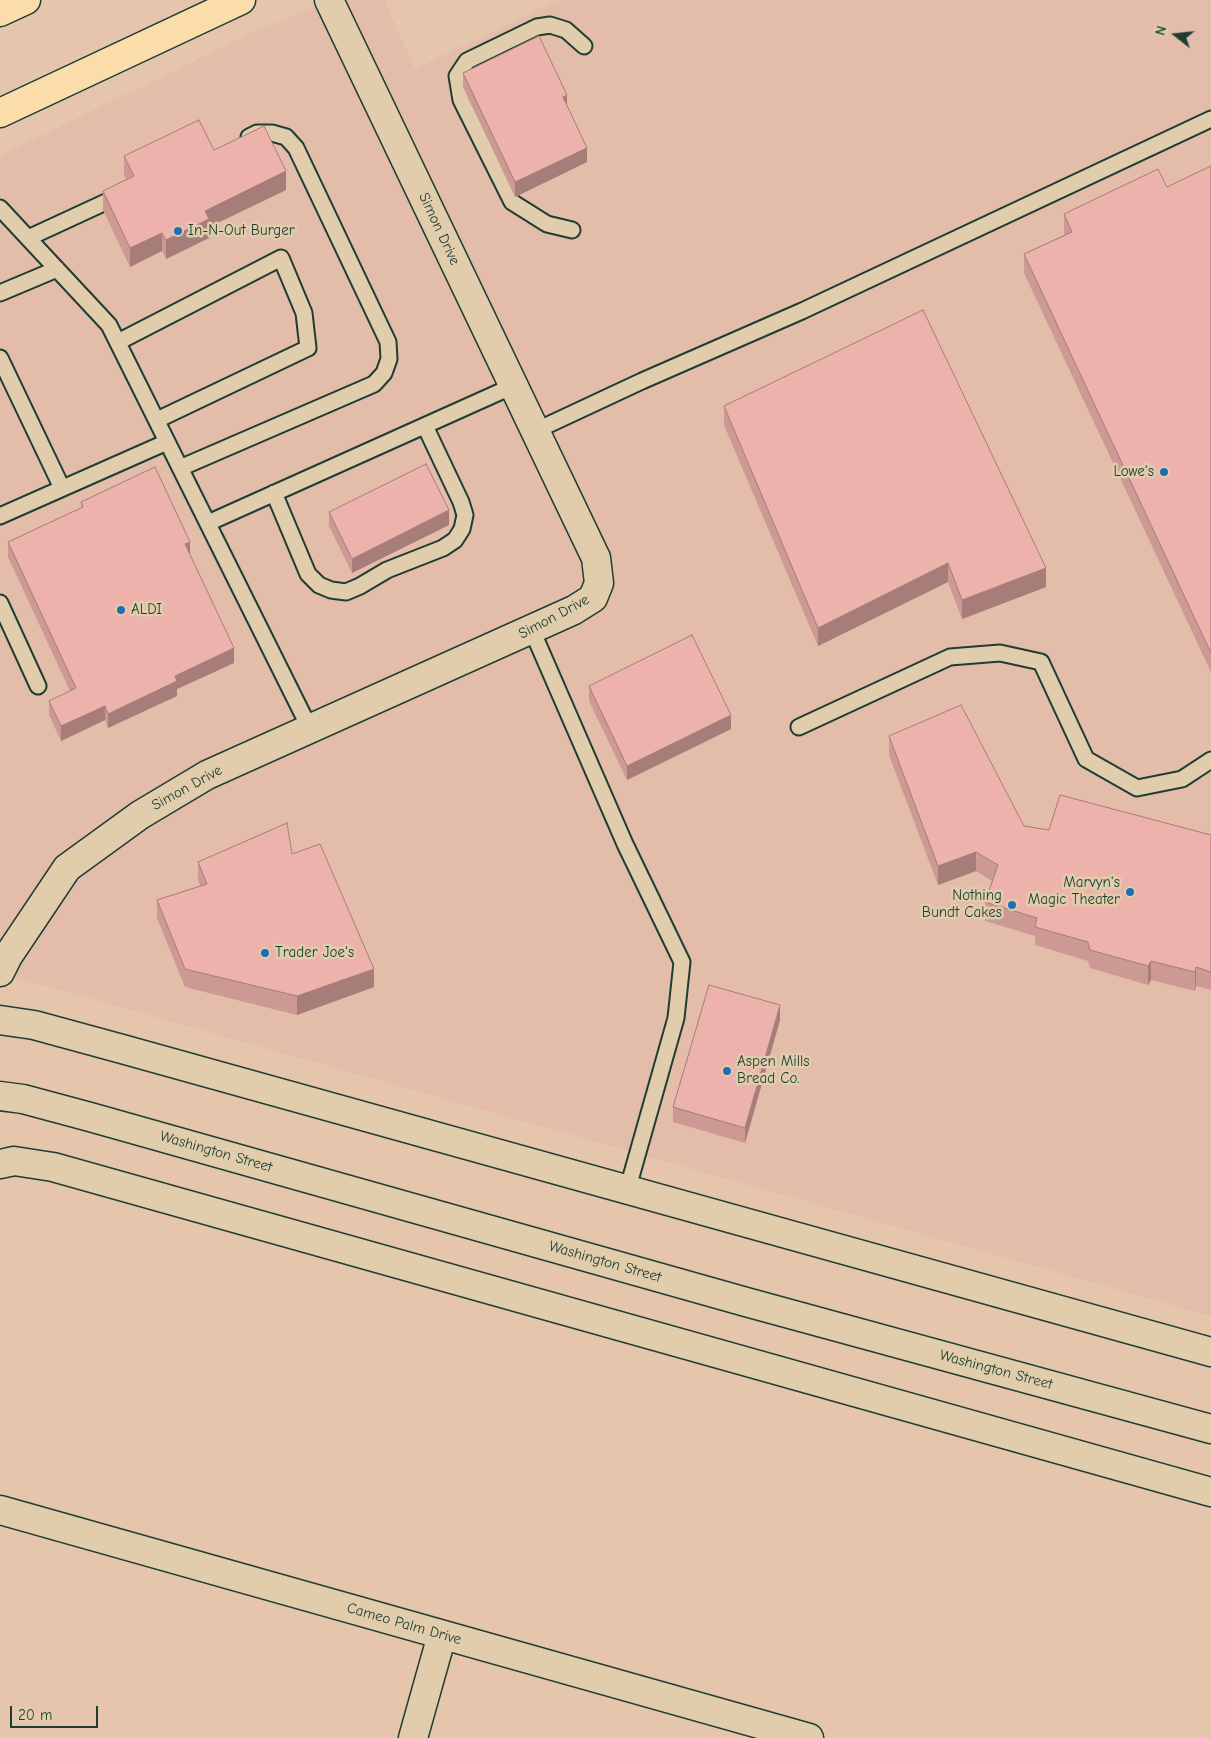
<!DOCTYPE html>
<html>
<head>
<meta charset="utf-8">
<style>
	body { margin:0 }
	#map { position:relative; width:1211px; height:1738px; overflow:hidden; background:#e5c5ac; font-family:"Comic Neue",sans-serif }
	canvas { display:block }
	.north { position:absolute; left:1151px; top:10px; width:50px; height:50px; -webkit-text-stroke:4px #e1cdac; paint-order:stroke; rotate:286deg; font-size:14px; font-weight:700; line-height:20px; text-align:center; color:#1f3d34 }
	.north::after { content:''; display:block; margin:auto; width:18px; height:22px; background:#1f3d34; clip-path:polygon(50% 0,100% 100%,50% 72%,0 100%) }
	.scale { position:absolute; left:10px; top:1706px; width:88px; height:22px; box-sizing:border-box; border:2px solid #1f3d34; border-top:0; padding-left:6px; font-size:15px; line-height:18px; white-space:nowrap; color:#1f3d34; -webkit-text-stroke:4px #e1cdac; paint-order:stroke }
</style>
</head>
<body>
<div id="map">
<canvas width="1211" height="1738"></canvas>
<div class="north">N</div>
<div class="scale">20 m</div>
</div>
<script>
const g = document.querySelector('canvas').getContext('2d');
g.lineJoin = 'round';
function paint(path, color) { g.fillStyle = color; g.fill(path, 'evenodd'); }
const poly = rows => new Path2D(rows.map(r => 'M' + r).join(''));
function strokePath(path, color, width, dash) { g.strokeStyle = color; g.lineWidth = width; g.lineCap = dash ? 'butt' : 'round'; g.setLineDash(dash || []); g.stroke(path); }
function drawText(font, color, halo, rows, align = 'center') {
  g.font = font + ' "Comic Neue",sans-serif'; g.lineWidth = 5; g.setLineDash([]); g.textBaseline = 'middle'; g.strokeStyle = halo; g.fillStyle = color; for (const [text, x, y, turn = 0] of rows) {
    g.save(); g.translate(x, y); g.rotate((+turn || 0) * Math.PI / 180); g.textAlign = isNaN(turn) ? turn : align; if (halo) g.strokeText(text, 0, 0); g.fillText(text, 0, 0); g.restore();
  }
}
paint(poly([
	[334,0,384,0,415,69,558,0,1211,0,1211,1316,0,973,0,156,251,33]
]), '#e3bcaa');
const lane = poly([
	[0,208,109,325,310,729],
	[572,230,547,224,512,202,461,100,457,76,467,61,537,27,550,25,566,30,584,46],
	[28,238,121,195],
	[0,293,57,269],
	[118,342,281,258,304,313,308,348,157,420],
	[0,358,62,488],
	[535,431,642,381,802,311,1211,119],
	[180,468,374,384,384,373,389,359,388,342,296,148,286,137,272,133,257,133,249,137],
	[274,493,308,574,319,585,331,590,346,592,360,586,387,570,443,548,455,540,462,529,465,515,461,502,425,426],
	[0,516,167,442],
	[208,523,513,386],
	[0,603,38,686],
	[531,628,625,844,682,962,676,1018,627,1191],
	[799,727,950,657,1000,653,1041,662,1086,759,1137,788,1182,779,1211,760]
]);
const street = poly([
	[0,972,8,956,67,868,140,815,207,775,574,610,593,598,599,583,596,558,329,0],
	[0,1164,14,1161,53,1167,1211,1492],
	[0,1510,809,1738],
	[413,1738,442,1635]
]);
const secondary = poly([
	[0,1020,34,1025,122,1049,1211,1352],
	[0,1096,23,1099,90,1117,746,1302,1211,1429]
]);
const primary = poly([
	[0,12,26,0],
	[0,113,241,0]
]);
strokePath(lane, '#1f3d34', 19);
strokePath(street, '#1f3d34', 31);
strokePath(secondary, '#1f3d34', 31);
strokePath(primary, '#1f3d34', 31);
strokePath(lane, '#e1cdac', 15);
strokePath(street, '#e1cdac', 28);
strokePath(secondary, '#e1cdac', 28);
strokePath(primary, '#faddab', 28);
paint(poly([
	[463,73,567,106,587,162,515,197,463,87],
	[214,150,286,190,209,227,209,238,166,259,162,251,130,267,103,210,103,191,126,179,124,175,124,156],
	[1211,166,1211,672,1024,273,1024,254,1064,235,1064,214,1167,187],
	[724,406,1046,587,962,619,948,582,818,646,724,425],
	[81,502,190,554,234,663,177,689,177,696,108,728,105,720,61,741,49,715,49,701,70,691,8,557,8,542,81,508],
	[329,512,449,525,352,573,329,526],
	[589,686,731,729,627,780,589,701],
	[889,736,1024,826,1049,830,1211,835,1211,990,1196,986,1195,991,1151,980,1148,985,1090,968,1088,961,1035,945,1035,936,985,921,985,902,992,881,976,871,938,885,889,755],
	[292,854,374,987,297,1015,185,987,157,918,157,900,200,886,198,880,198,862],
	[780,1020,745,1143,673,1122,673,1107]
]), '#cc9993');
paint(poly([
	[567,95,567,110,563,97],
	[587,148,587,162,515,197,515,182],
	[286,171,286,190,209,227,209,238,166,259,166,240,205,211],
	[162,233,162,251,130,267,130,248],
	[449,510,449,525,352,573,352,559],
	[190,542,190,556,185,544],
	[948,563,948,582,818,646,818,628],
	[1046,568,1046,587,962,619,962,600],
	[234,648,234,663,177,689,177,696,108,728,108,714,175,676],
	[105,706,105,720,61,741,61,726],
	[731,715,731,729,627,780,627,766],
	[976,852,976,871,938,885,938,866],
	[1151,961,1151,980,1148,985,1148,966],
	[1196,967,1196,986,1195,991,1195,972],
	[374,969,374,987,297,1015,297,996],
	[780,1005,780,1020,745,1143,745,1128]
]), '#a67d78');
const building = poly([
	[539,36,567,95,563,97,587,148,515,182,463,73,539,36],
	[199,120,214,150,264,126,286,171,205,211,209,219,166,240,162,233,130,248,103,191,134,176,124,156,199,120],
	[1211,166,1211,653,1024,254,1072,232,1064,214,1158,169,1167,187,1211,166],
	[923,310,1046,568,962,600,948,563,818,628,724,406,923,310],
	[426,464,449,510,352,559,329,512,426,464],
	[155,467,190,542,185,544,234,648,175,676,177,681,108,714,105,706,61,726,49,701,76,688,8,542,83,507,81,502,155,467],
	[692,635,731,715,627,766,589,686,692,635],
	[961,705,1024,826,1049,830,1060,795,1211,835,1211,972,1196,967,1195,972,1151,961,1148,966,1090,950,1088,942,1035,927,1037,918,985,902,998,865,976,852,938,866,889,736,961,705],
	[287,823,292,854,320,844,374,969,297,996,185,969,157,900,207,884,198,862,287,823],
	[709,985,780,1005,745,1128,673,1107,709,985]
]);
paint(building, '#edb2ab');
strokePath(building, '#a67d78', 1);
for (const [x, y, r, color] of [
	[178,231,5,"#1f6fb2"],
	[1164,472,5,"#1f6fb2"],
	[121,610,5,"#1f6fb2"],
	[1130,892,5,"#1f6fb2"],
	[1012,905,5,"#1f6fb2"],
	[265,953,5,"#1f6fb2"],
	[727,1071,5,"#1f6fb2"]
]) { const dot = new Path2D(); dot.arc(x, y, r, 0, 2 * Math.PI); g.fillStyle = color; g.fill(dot); strokePath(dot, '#e1cdac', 2); }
drawText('15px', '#1f3d34', '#e1cdac', [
	["Simon Drive",439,229,65],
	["Simon Drive",554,617,-28],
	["Simon Drive",187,788,-29],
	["Washington Street",216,1152,16],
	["Washington Street",605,1262,16],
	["Washington Street",996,1370,15],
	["Cameo Palm Drive",404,1624,16]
]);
drawText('15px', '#1f3d34', '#e1cdac', [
	["In-N-Out Burger",188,231],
	["Lowe's",1154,472,"right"],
	["ALDI",131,610],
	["Marvyn's",1120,883,"right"],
	["Magic Theater",1120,900,"right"],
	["Nothing",1002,896,"right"],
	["Bundt Cakes",1002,913,"right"],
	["Trader Joe's",275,953],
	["Aspen Mills",737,1062],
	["Bread Co.",737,1079]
], 'left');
</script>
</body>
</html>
